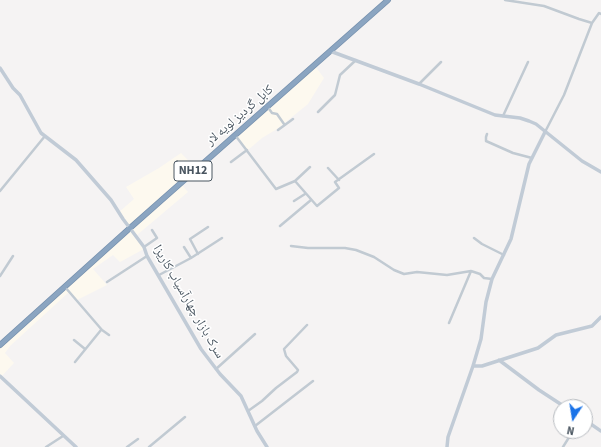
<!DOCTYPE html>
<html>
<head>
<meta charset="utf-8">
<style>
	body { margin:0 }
	#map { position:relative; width:601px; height:447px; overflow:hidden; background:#f5f3f3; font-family:"Source Sans 3",sans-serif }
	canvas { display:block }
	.north { position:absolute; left:553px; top:399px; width:40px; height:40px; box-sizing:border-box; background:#fff; border:1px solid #b7bbc0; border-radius:50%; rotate:192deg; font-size:11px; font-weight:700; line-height:16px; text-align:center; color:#4a5661 }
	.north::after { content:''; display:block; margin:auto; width:14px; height:18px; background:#1a73e8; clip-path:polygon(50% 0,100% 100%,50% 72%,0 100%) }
</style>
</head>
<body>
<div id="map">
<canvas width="601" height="447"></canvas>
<div class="north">N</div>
</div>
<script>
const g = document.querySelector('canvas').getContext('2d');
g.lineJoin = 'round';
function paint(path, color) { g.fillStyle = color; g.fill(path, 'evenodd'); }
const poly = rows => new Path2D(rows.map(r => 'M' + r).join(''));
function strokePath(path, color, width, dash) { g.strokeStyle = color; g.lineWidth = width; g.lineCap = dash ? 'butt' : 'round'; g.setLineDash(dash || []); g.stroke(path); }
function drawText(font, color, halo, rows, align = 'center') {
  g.font = font + ' "Source Sans 3","Noto Naskh Arabic",sans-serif'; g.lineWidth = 3; g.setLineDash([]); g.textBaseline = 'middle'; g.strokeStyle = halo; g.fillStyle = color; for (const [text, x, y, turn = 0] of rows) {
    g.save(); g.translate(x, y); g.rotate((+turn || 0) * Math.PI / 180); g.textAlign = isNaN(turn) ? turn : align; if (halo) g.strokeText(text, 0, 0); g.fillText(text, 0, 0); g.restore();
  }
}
paint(poly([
	[315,66,324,78,308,104,277,129,262,138,248,150,234,136],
	[181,153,195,167,128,227,118,213,134,199,126,187,159,168],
	[181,184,188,192,137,235,144,249,120,262,113,255,93,269,107,285,77,300,68,293,10,346,5,353,14,363,0,378,0,347]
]), '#fdf9ef');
const highway = poly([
	[0,345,130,228,388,0]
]);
strokePath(highway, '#7690ad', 6);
strokePath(poly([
	[505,0,544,6,579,19,592,23],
	[419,84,441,62],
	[267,106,272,113,277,114,284,124],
	[318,112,335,95,340,75,356,60],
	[503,116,528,62],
	[278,130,293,119],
	[545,132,564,95,592,23,599,13,601,14],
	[487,134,486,137,486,141,513,153,532,158],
	[235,135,276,189,295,181,310,167],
	[231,162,247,150],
	[328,168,339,180],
	[295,181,317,206,339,188,335,182,374,154],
	[0,191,45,136],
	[294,201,305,194],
	[280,226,311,200],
	[474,238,482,244,504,255],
	[291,246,308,248,345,248,356,250,374,257,394,270,404,274,417,272,447,275,471,271,480,274,484,278,492,279],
	[144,247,157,238,152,230],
	[184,247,191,258],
	[198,254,190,239,208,227],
	[159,275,191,258,222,238],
	[0,276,13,256],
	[107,282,147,256],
	[65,287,102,330,109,335],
	[449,323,471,271],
	[74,340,85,349],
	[75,362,101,330],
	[216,369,255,334],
	[248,411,262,401,276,388,297,372,298,370,286,356,284,349,307,325],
	[255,426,313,381],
	[46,447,63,436],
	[127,447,138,439],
	[149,447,185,417],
	[563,447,573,431]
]), '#c1cad2', 2.5);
strokePath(poly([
	[330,51,419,84,495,115,520,118,529,121,536,124,582,161,601,172],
	[0,68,13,88,20,95,41,133,76,160,111,200,123,219,144,247,147,256,201,349,220,374,241,396,257,431,267,447],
	[499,360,539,390,565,407],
	[473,366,481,339,486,302,492,279,511,239,529,164,545,132],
	[0,376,76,447],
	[585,420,601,431],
	[447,447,448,437,473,366,482,366,538,348,556,335,592,326,601,317]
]), '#c1cbd6', 3.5);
strokePath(highway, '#8ba5c1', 4.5);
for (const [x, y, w] of [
	[193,171,38]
]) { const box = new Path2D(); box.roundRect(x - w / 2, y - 10, w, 20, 3); g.fillStyle = '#fff'; g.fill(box); strokePath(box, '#4a5661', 1); }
drawText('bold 12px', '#4a5661', null, [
	["NH12",193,171]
]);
drawText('13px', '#4a5661', '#fff', [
	["کابل گردیز لویه لار",240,116,-41],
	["سرک بازار چهارآسیاب کاریزا",188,302,60]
]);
</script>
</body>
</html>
